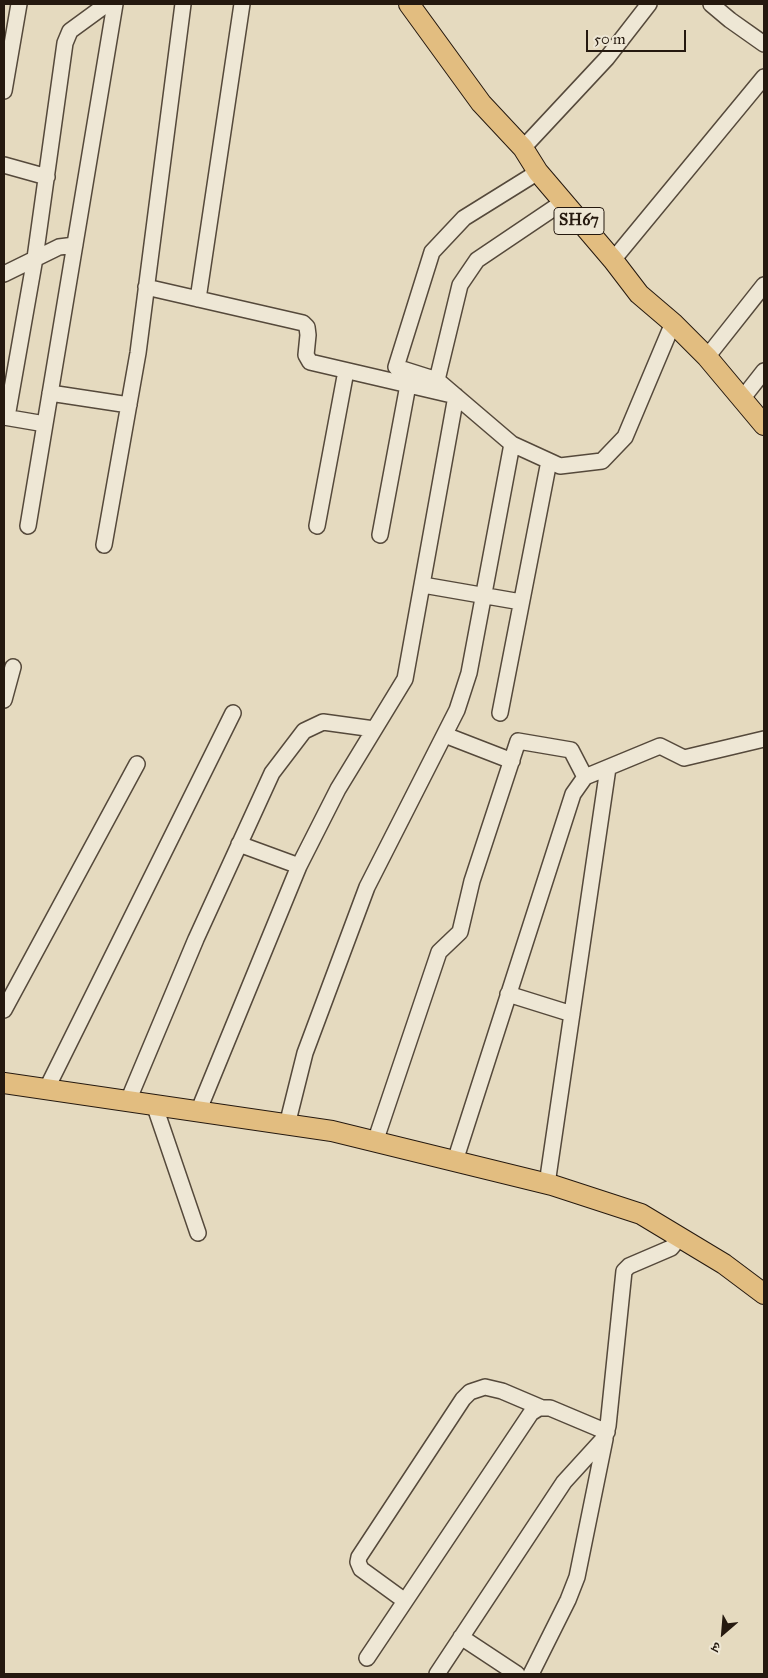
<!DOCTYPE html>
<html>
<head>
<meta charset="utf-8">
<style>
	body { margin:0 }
	#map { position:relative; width:768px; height:1678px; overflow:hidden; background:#e5dabf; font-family:"IM FELL Great Primer","Noto Serif Devanagari",serif }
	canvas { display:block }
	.frame { position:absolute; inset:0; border:5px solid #25190f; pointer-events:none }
	.north { position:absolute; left:698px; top:1608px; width:50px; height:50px; -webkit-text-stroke:4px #eee7d5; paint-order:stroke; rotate:207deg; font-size:14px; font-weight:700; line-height:20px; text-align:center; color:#25190f }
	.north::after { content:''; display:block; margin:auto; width:18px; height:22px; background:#25190f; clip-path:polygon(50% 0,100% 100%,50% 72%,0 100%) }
	.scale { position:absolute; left:586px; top:30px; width:100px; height:22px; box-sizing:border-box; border:2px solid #25190f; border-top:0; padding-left:6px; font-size:15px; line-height:18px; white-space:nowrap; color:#25190f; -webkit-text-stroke:4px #eee7d5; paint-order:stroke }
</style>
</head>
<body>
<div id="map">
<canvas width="768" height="1678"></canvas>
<div class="frame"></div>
<div class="north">उ</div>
<div class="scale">50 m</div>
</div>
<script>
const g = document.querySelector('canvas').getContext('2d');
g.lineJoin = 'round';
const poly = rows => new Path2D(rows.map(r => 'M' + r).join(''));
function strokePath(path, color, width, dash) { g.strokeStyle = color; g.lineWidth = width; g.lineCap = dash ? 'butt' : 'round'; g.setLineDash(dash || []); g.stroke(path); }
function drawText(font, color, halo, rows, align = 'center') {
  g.font = font + ' "IM FELL Great Primer",serif'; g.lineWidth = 4; g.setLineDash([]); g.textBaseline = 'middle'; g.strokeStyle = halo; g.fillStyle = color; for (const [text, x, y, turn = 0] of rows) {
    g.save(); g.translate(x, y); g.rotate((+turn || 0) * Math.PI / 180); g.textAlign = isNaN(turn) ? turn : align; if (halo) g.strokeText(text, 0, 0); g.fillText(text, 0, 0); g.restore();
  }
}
const minor = poly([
	[711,4,730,20,764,44],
	[4,91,19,4],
	[523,148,607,58,649,4],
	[4,165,47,177],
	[563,202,477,260,460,285,437,380,512,444,560,466,602,461,625,437,673,323],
	[613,260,764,77],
	[4,274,59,247,75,245],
	[146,287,303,323,307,327,308,335,306,355,310,362,456,396,405,679,338,789,299,866,198,1112],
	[198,299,242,4],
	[707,357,764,285],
	[437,380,396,367,432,252,464,218,538,172],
	[50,393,129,405],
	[742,399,764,371],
	[4,417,45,424],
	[7,417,35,258,65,43,70,31,107,4],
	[28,526,115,4],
	[317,526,346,371],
	[380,535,408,385],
	[104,545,138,353,183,4],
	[423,585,521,602],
	[4,700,13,667],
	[500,713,549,461],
	[445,735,512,761],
	[239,844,299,866],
	[508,994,572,1014],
	[4,1010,137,764],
	[46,1090,233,713],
	[128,1101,196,939,272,773,304,731,323,722,374,729],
	[155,1107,198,1233],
	[287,1125,305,1053,367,887,457,710,469,673,512,444],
	[375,1142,439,952,460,932,472,881,518,741,571,750,585,777],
	[455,1161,573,794,585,777,660,746,684,758,764,739],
	[547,1184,608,768],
	[405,1601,361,1569,358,1562,359,1557,463,1399,470,1392,485,1387,502,1391,542,1408],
	[461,1637,517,1674],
	[367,1658,531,1413,539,1408,550,1408,607,1432],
	[437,1674,564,1482,605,1437,608,1426,624,1271,629,1266,671,1248,680,1237],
	[531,1674,568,1600,577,1577,605,1439]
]);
const major = poly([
	[409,4,481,103,523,148,538,172,613,260,639,294,673,323,707,357,764,425],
	[4,1083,332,1131,552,1185,641,1214,724,1264,764,1294]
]);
strokePath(minor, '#55493b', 18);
strokePath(major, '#25190f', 22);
strokePath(minor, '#eee7d5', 15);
strokePath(major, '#e2bd80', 20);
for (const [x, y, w] of [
	[579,221,50]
]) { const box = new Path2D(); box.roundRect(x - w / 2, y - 13.5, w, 27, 4); g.fillStyle = '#eee7d5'; g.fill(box); strokePath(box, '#25190f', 1); }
drawText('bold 16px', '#25190f', null, [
	["SH67",579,221]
]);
</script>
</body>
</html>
